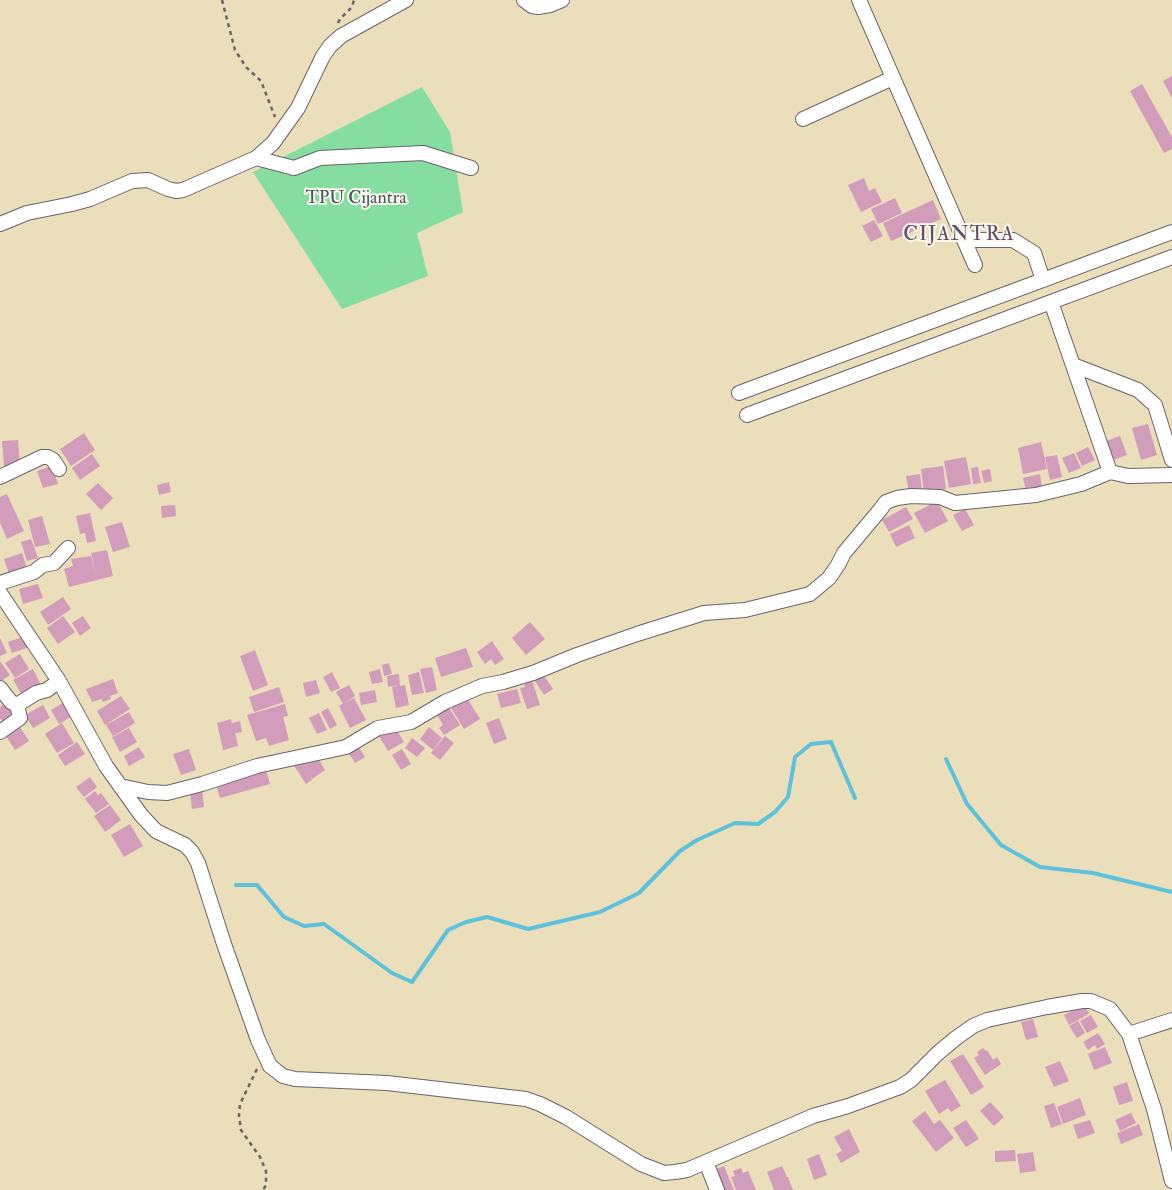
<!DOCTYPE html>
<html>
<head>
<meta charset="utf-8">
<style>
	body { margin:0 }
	canvas { display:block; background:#ebdebb }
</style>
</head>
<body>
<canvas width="1172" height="1190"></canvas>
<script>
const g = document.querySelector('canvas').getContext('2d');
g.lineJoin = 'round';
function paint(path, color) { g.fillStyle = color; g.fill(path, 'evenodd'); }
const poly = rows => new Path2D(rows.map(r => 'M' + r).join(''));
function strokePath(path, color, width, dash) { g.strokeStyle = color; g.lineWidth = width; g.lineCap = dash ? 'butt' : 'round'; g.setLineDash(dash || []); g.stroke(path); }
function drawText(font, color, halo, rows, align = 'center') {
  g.font = font + ' "IM FELL Double Pica",serif'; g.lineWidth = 4; g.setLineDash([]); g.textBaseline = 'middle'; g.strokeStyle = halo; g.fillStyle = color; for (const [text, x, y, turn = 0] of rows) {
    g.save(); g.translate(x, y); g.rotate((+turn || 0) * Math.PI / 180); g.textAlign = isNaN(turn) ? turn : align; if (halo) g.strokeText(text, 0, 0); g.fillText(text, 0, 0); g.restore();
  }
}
paint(poly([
	[422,87,450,132,463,212,417,233,428,276,342,309,253,172]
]), '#85dda1');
strokePath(poly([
	[946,759,967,804,1001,845,1040,867,1093,873,1172,892],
	[236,885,257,885,284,917,304,926,324,924,392,973,412,982,448,930,466,922,487,917,528,929,600,912,639,893,680,851,697,840,735,823,758,824,775,812,788,797,795,757,811,744,831,742,855,798]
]), '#5dc1dc', 4);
paint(poly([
	[1172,76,1172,98,1163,81],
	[1142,84,1172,137,1172,149,1164,153,1130,91],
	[864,178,869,191,875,188,882,202,861,212,848,185],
	[895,198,902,213,878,224,871,209],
	[933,200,941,219,891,241,883,223],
	[874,220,883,236,871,242,862,226],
	[1148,424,1157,455,1141,460,1132,428],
	[84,433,95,450,71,466,60,449],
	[1120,436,1127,455,1113,460,1106,441],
	[18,440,20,465,4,466,2,441],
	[1041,442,1047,469,1023,474,1018,448],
	[1088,447,1095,460,1082,466,1076,453],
	[1074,453,1081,468,1069,473,1062,458],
	[92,454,100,466,80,480,72,468],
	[1057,455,1062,477,1050,480,1045,457],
	[966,457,971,484,949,488,944,461],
	[52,466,58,484,43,488,37,471],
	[943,466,946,489,924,492,921,469],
	[978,467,981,483,973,484,971,468],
	[990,469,992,481,984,483,981,471],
	[920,474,922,490,909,492,906,476],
	[1040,474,1042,487,1026,491,1023,478],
	[169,482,171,492,159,495,157,485],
	[98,483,113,498,101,510,86,494],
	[7,494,24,531,7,539,0,523,0,497],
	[937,501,948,521,925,533,914,513],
	[175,505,176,516,162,518,161,506],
	[906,507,913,519,889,532,882,520],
	[965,509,974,525,962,531,953,515],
	[90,513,96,541,87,543,85,533,80,534,76,516],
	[42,516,50,544,35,547,28,520],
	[122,522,130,547,113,552,105,527],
	[909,525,915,538,896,547,890,534],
	[31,539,38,558,27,561,21,542],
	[107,550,113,576,97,580,91,553],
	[22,553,27,568,9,574,4,559],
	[91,556,97,580,69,587,64,569,73,566,71,559],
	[38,584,43,598,23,604,19,589],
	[63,597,71,609,48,625,40,612],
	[63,616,75,632,58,644,47,628],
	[83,616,91,628,80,636,72,623],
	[530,622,545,639,526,655,512,638],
	[29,635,32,646,12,653,8,642],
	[0,638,7,653,0,656],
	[492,641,504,659,495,665,491,659,485,664,477,652],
	[466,648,473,667,441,677,435,658],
	[255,650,268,685,253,691,240,656],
	[20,654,29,669,15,678,5,663],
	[0,661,10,675,0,682],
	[389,663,392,674,384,676,382,665],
	[432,667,437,690,426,693,420,669],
	[33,669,41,685,22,695,13,680],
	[380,669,383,682,372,684,369,672],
	[332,672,340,688,331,692,323,677],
	[419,672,424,693,412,695,408,675],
	[542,673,553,689,544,695,533,678],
	[399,674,400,686,405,685,409,705,396,708,392,687,398,685,388,687,387,676],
	[113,679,118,693,110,696,111,699,103,702,101,699,92,702,86,689],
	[316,680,320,693,306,697,303,683],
	[532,680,540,705,527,709,520,688,525,687,524,682],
	[349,685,355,696,343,704,336,692],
	[279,687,284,702,254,712,249,697],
	[517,689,521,703,501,708,497,694],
	[375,690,377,702,361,705,359,693],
	[121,696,130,709,105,725,97,711],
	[354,698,366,720,350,728,339,706],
	[467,698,480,719,464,729,451,708],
	[8,701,18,715,4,724,0,718,0,707],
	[64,702,72,716,59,724,51,710],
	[285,704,288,716,283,717,289,740,269,746,266,738,256,741,247,715],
	[43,705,50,718,33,728,25,715],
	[448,706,460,725,444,735,439,728,443,725,436,713],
	[328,708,337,725,330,729,321,712],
	[129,712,135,723,113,736,106,725],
	[319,713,327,730,317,734,309,718],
	[499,718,507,739,494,744,486,723],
	[231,719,232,723,240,721,242,732,235,733,238,746,223,750,217,723],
	[62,723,74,743,57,753,45,734],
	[18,724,29,741,15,750,4,733],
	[395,727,404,742,388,751,379,736],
	[429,727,442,738,433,750,420,739],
	[129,728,137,742,120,752,112,737],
	[445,736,454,743,440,760,431,753],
	[412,738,425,748,417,757,405,748],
	[77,742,85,754,65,766,58,755],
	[358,746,365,757,355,763,348,752],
	[139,747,145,757,129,766,124,756],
	[189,749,196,770,181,775,173,754],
	[402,749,411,764,401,770,392,755],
	[316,755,325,770,312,779,308,773,312,780,306,784,293,764,300,759,302,764],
	[266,770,270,784,220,798,216,784],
	[90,777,97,787,84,797,76,787],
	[202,790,204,807,192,809,190,792],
	[95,791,98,795,101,793,109,804,96,813,85,799],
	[110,805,121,820,105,832,94,816],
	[130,824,143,846,124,857,111,835],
	[1084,1004,1089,1014,1069,1025,1064,1015],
	[1091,1015,1098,1027,1087,1033,1080,1021],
	[1033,1019,1038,1037,1026,1040,1021,1022],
	[1078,1021,1085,1033,1077,1038,1069,1026],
	[1098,1033,1105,1044,1097,1049,1095,1045,1088,1050,1083,1042],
	[1105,1047,1112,1063,1094,1070,1088,1054],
	[983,1048,986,1051,987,1050,993,1060,997,1057,1001,1064,985,1075,974,1058,979,1055,977,1052],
	[963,1054,984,1087,971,1095,950,1061],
	[1060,1061,1069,1081,1054,1087,1045,1067],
	[945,1080,961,1106,951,1112,948,1108,939,1114,925,1091],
	[1127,1082,1133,1101,1119,1105,1113,1087],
	[1080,1098,1086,1115,1063,1124,1057,1107],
	[990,1102,1004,1117,994,1126,980,1111],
	[1054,1103,1062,1124,1051,1128,1044,1106],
	[925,1111,934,1124,940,1120,954,1138,936,1152,912,1121],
	[1131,1113,1136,1123,1120,1131,1115,1120],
	[966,1120,979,1139,966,1147,953,1128],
	[1090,1120,1095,1133,1078,1139,1073,1125],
	[1139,1124,1143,1135,1121,1144,1117,1133],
	[849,1129,860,1152,841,1163,836,1154,842,1151,834,1137],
	[1015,1150,1016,1161,995,1162,995,1151],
	[1033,1152,1036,1171,1020,1173,1017,1154],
	[819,1154,827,1175,814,1180,807,1159],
	[724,1166,734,1190,720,1190,713,1170],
	[782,1166,787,1177,788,1177,793,1190,774,1190,767,1172],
	[741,1168,743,1173,748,1171,756,1190,736,1190,731,1177,735,1176,733,1171]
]), '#d29dba');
const minor = poly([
	[524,0,532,6,538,7,550,5,562,0],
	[859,0,975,265],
	[803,119,893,78],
	[256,158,294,168,320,158,423,153,471,168],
	[0,224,27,213,72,204,90,199,132,181,148,180,168,189,176,191,183,190,256,158,273,143,298,108,323,56,330,46,341,36,406,0],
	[960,232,973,240,1013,240,1034,253,1043,280],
	[1051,302,1110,472],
	[1073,365,1138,390,1155,405,1172,460],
	[739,393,1172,232],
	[747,415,1172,257],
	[0,477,42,457,48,457,53,460,59,469],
	[0,583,34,572,43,565,54,563,68,548],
	[0,593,59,681,106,766,141,815,156,831,185,845,192,852,198,863,224,944,258,1040,270,1066,283,1076,295,1079,387,1083,526,1099,540,1104,566,1117,641,1164,664,1173,675,1172,687,1170,813,1116,848,1106,900,1087,911,1080,938,1053,956,1038,973,1026,987,1020,1047,1007,1082,1001,1091,1001,1110,1009,1129,1034,1154,1109,1172,1181],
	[0,688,11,702,17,705,36,693,47,690,59,681],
	[0,732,20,718,17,705],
	[120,786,148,792,167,793,202,784,257,766,346,747,378,728,411,722,445,702,482,686,503,682,533,673,577,655,637,634,704,613,745,610,810,594,829,578,838,565,844,553,880,510,886,502,897,498,911,496,940,497,955,503,1036,495,1081,484,1110,472,1128,476,1172,475],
	[1129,1034,1172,1020],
	[706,1162,717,1190]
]);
strokePath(minor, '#686468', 16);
strokePath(poly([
	[222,0,235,50,246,67,261,81,275,117],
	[338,23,340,19,352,7,354,0],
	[257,1069,240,1104,239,1116,241,1130,260,1157,266,1171,266,1185,263,1190]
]), '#686468', 2.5, [4, 4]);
strokePath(minor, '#fff', 14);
drawText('18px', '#405a5a', '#fbf7ec', [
	["TPU Cijantra",356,199]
]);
g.letterSpacing = '1px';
drawText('20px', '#604d67', '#fbf7ec', [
	["CIJANTRA",959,236]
]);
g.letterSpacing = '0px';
</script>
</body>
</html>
